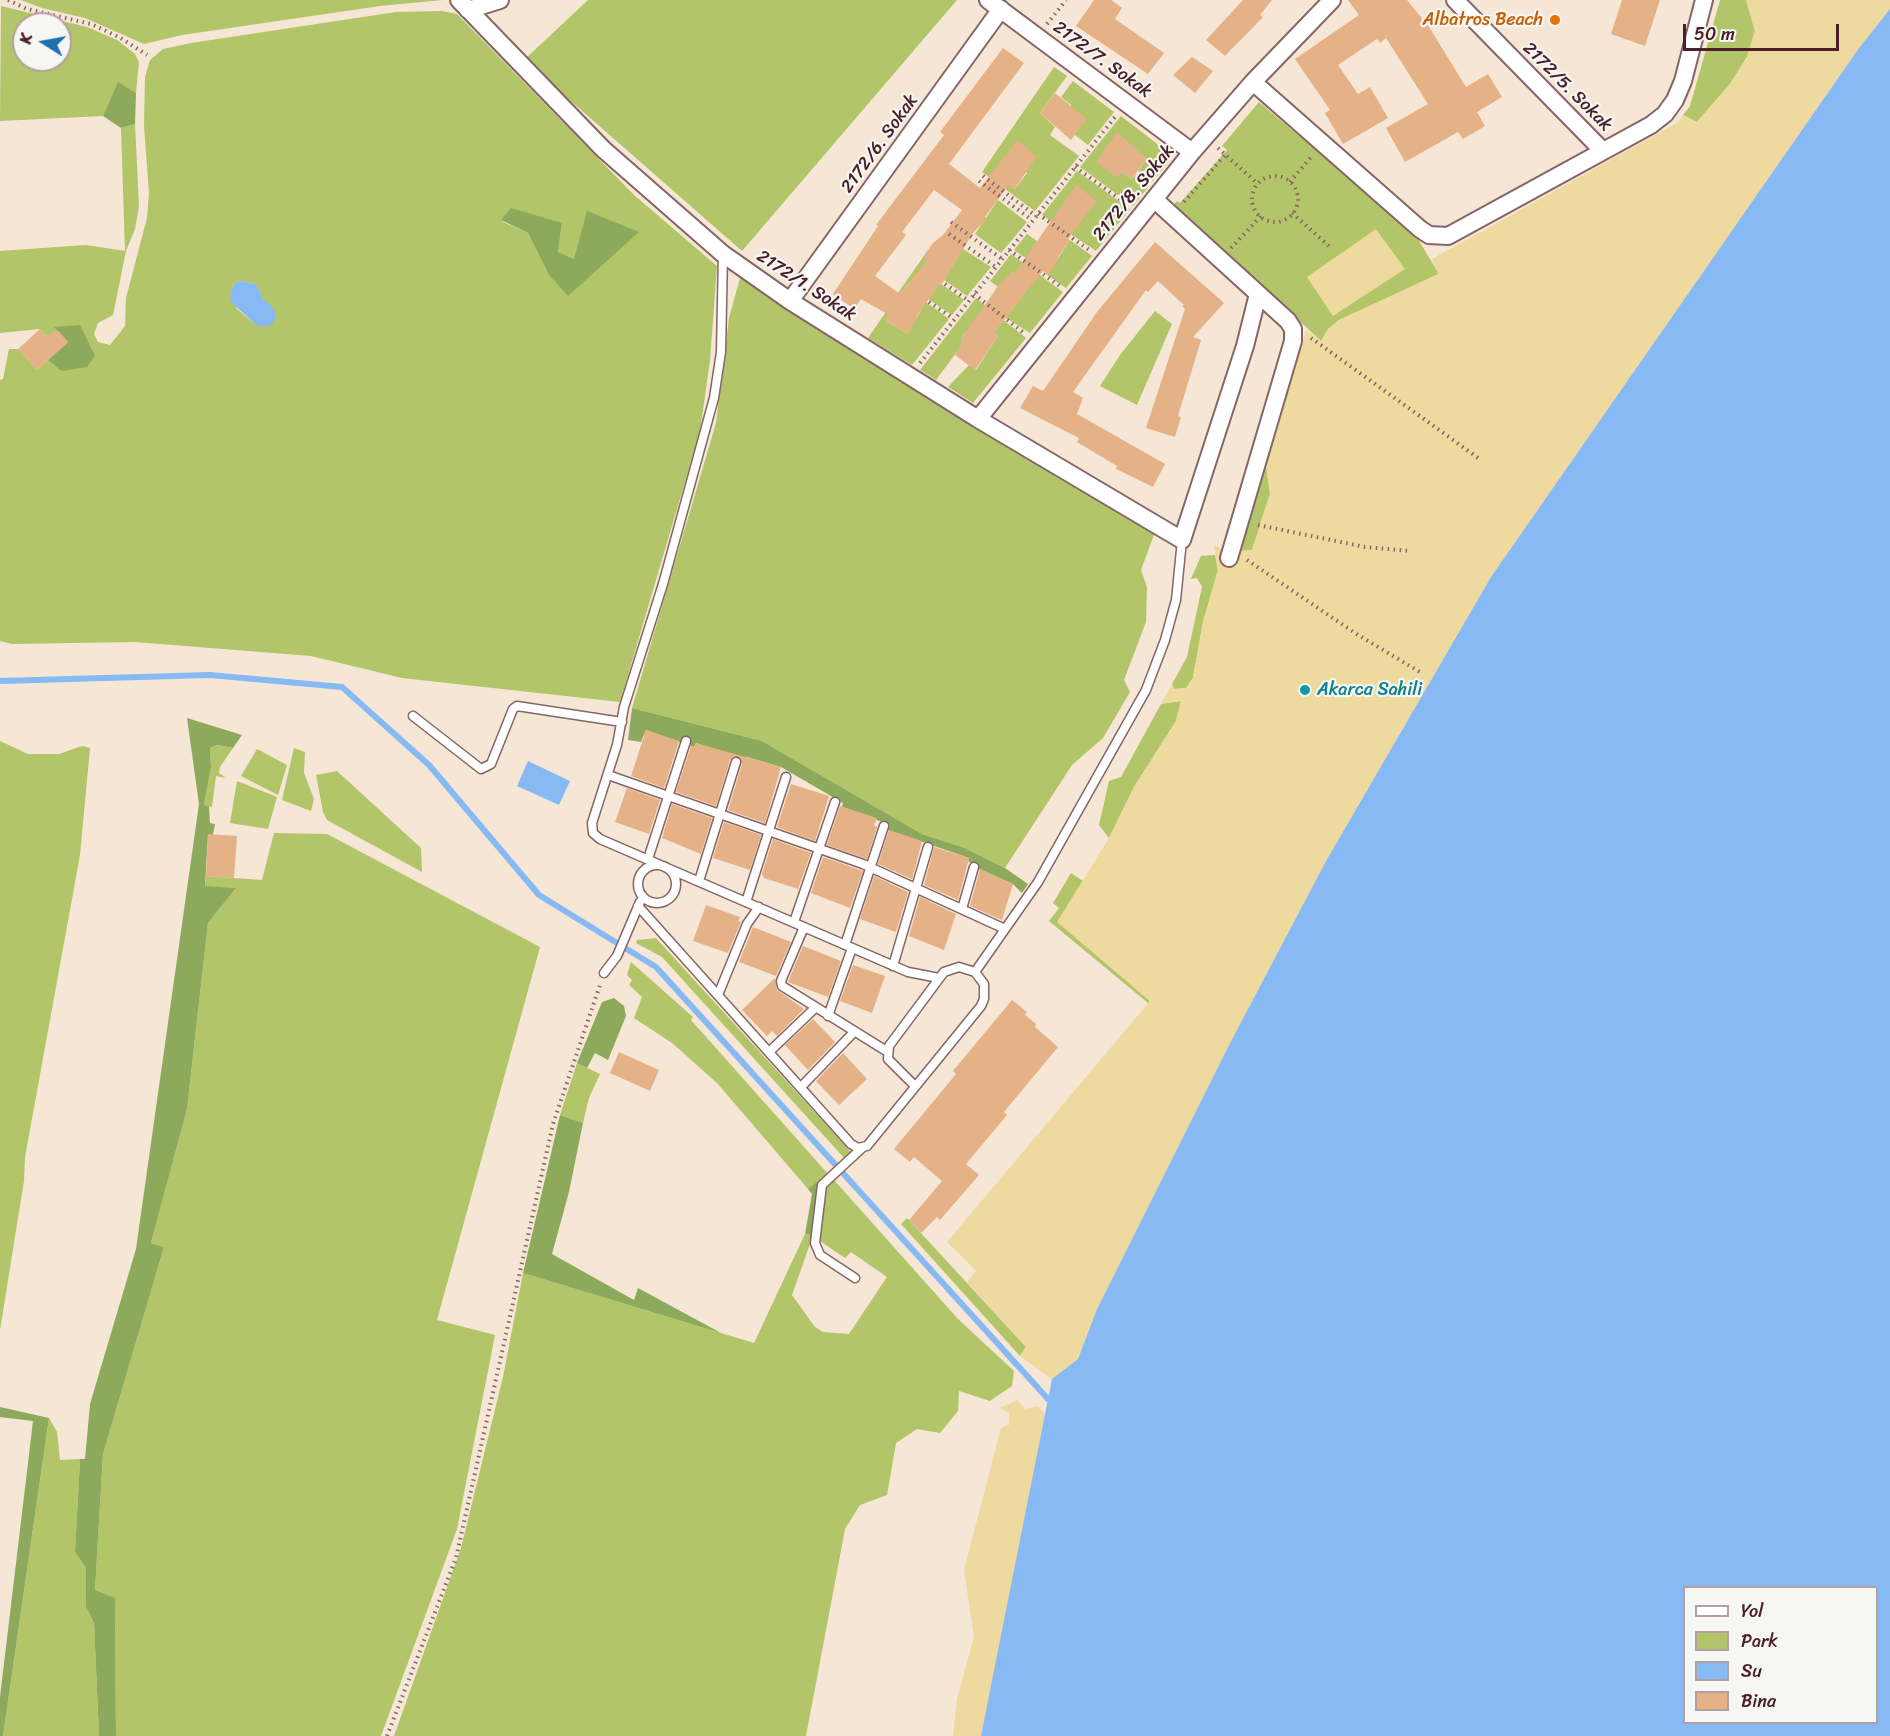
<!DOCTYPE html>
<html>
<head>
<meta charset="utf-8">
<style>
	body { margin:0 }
	#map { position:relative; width:1890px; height:1736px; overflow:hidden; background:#f5e6d5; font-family:Sriracha,sans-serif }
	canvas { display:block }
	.legend { position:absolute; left:1683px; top:1586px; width:195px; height:138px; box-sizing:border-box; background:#f6f6f2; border:2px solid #b1a0a2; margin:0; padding:8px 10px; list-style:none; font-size:18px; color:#4a1f2b }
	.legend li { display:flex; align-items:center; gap:12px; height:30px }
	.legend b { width:30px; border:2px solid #b1a0a2 }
	.north { position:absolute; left:12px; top:12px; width:60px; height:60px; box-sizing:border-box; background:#f6f6f2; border:2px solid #b1a0a2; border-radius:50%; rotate:281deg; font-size:16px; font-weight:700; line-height:24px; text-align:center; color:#4a1f2b }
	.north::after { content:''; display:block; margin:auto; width:21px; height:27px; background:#1f6fb2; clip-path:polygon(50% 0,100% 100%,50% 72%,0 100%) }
	.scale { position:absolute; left:1683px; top:24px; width:156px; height:27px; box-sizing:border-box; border:3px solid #4a1f2b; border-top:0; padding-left:8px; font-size:18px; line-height:21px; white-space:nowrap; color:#4a1f2b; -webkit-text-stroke:4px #f6f6f2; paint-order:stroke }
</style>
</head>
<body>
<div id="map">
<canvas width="1890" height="1736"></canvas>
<ul class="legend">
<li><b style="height:8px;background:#fff"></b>Yol</li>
<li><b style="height:16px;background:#b2c568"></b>Park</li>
<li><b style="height:16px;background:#87b9f4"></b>Su</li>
<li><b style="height:16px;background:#e5b187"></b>Bina</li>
</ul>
<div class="north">K</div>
<div class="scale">50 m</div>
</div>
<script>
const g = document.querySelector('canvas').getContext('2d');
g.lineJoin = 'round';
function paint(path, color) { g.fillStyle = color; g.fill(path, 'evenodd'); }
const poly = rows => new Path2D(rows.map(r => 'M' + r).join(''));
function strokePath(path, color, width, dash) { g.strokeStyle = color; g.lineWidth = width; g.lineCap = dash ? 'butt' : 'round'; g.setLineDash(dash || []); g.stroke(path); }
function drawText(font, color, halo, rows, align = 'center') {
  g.font = font + ' Sriracha,sans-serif'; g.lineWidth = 4.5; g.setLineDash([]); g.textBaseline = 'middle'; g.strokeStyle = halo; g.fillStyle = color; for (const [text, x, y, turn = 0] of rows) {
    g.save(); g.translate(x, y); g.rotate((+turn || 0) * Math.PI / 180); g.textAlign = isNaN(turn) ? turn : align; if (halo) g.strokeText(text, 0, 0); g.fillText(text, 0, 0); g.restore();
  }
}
paint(poly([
	[21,0,443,0,380,6,182,35,144,44,85,18,42,8],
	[588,0,957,0,742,251,524,60],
	[1720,0,1746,0,1755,31,1747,57,1730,84,1697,122,1683,115,1690,106],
	[1,6,87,27,117,40,135,54,139,62,136,93,118,83,103,116,0,121],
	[24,24,60,24,60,60,24,60],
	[442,11,457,14,634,195,717,266,710,360,700,431,620,702,402,678,311,656,135,642,12,644,0,641,0,380,3,379,9,349,18,349,37,370,48,360,61,371,95,356,55,328,58,331,46,336,40,329,0,333,0,251,86,245,125,251,121,128,135,124,139,206,135,229,126,251,113,315,98,323,94,334,98,342,110,345,125,326,126,298,147,218,149,193,144,126,145,77,150,60,163,49,191,43,396,12],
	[501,221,562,223,558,252,574,259,549,275,528,233],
	[240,281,256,284,264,302,255,324,237,309,230,294,234,284],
	[1054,67,1067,76,1040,113,1055,127,1050,135,1079,156,1035,211,982,172],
	[1005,157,1027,173,1015,189,994,174],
	[1073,81,1114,112,1088,145,1075,135,1071,105,1061,97],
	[1259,102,1415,234,1439,274,1339,320,1328,329,1321,341,1174,204,1177,201,1180,203,1227,150,1222,146],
	[1121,116,1156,143,1170,160,1153,181,1138,171,1147,159,1132,147,1122,172,1131,179,1136,174,1150,185,1133,206,1080,167],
	[1077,171,1130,209,1096,251,1042,215],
	[998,200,1027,222,1001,253,975,234],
	[1027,234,1037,241,1027,259,1014,250],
	[1070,240,1092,256,1066,288,1047,275],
	[963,249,991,267,967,296,944,280],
	[928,250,927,260,921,270,964,300,952,315,907,285,900,294,898,293],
	[1011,254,1063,292,1030,333,1006,318,1018,301,990,281],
	[740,278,1048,471,1155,532,1141,570,1147,587,1146,622,1124,680,1130,692,1103,738,1072,765,1005,868,965,848,922,834,762,741,632,708,716,423,729,318],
	[976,298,1026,338,973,403,948,387,969,365,976,370,998,336,978,321,963,335,962,345,936,380,920,370],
	[894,300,893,310,886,320,907,334,926,302,949,319,912,365,868,338],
	[1155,311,1172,324,1137,405,1100,386,1120,355],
	[1266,465,1270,494,1252,550,1240,551],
	[1215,555,1218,570,1203,622,1193,678,1186,688,1174,689,1172,684,1187,657,1202,587,1197,578,1191,579,1201,556],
	[1181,701,1176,721,1134,787,1109,838,1099,825,1109,781,1121,777,1161,704],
	[0,741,28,754,59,754,82,746,90,748,80,855,25,1157,24,1181,0,1330],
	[217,745,233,748,220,767,219,773,226,778,216,776,212,807,204,805,211,767,210,748],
	[294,748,305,752,304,773,314,799,311,811,282,800],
	[257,749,287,765,278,795,241,776],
	[337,771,421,848,422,872,327,820,323,812,316,775],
	[237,781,277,797,268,829,230,823],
	[274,833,327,834,540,947,437,1320,495,1335,457,1529,381,1736,116,1736,115,1599,95,1590,103,1454,164,1247,151,1243,187,1109,208,923,236,888,205,887,206,876,262,880],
	[1071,873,1083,881,1058,922,1150,1001,1148,1003,1049,921,1059,908,1053,903],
	[656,938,851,1152,845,1159,662,957,636,943,637,940],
	[631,962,693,1017,691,1020,829,1175,808,1189,717,1083,672,1043,634,1018,642,997,629,985,632,980,627,975],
	[577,1063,600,1074,589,1098,583,1123,560,1115],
	[834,1180,958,1319,1014,1371,1012,1386,990,1401,959,1391,958,1411,940,1433,917,1429,896,1443,887,1495,860,1505,845,1529,806,1736,394,1736,461,1548,503,1377,523,1273,754,1343,805,1234,812,1235,811,1241,792,1295,815,1327,823,1332,849,1334,887,1277,851,1252,845,1258,820,1241,826,1192,824,1188],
	[907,1218,1026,1347,1020,1356,901,1224],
	[49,1418,57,1432,60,1460,80,1459,75,1552,86,1568,86,1607,94,1623,99,1736,3,1736]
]), '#b2c568');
paint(poly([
	[118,82,136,93,135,124,121,128,103,116],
	[511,208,562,223,558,252,574,259,587,211,639,232,568,296,549,275,528,233,501,220],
	[80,325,95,356,87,367,61,371,48,360,68,342,54,327],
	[632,708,762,741,922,834,965,848,1005,868,1028,884,1022,893,1013,884,979,869,968,861,969,858,888,830,890,825,842,807,843,803,781,767,747,757,745,761,696,743,694,747,646,730,641,742,628,740],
	[187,718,242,735,233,748,217,745,210,748,211,767,204,805,209,806,210,823,215,824,213,835,208,835,205,886,236,888,208,923,187,1109,151,1243,164,1247,103,1454,95,1590,115,1598,116,1736,99,1736,94,1623,86,1607,86,1568,75,1552,80,1459,85,1459,90,1404,136,1249,199,804],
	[614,998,624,1006,626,1016,608,1060,595,1053,587,1068,577,1063,602,1002],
	[560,1115,583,1123,569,1192,552,1254,634,1300,638,1288,721,1333,523,1273],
	[817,1182,821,1185,816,1192,812,1235,805,1234,812,1194,808,1189],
	[0,1407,49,1418,3,1736,0,1736,0,1697,33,1421,0,1417]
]), '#8daa5c');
paint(poly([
	[1746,0,1890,0,1890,9,1859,48,1491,577,1326,861,1228,1047,1097,1309,1078,1359,1052,1379,1020,1356,1026,1347,967,1282,976,1271,947,1242,1150,1001,1057,922,1109,838,1134,787,1176,721,1181,701,1161,704,1172,684,1174,689,1186,688,1193,678,1203,622,1218,570,1214,545,1238,558,1240,551,1252,550,1270,494,1266,465,1306,330,1321,341,1328,329,1339,320,1438,274,1432,259,1677,123,1683,115,1697,122,1730,84,1747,57,1755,31],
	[1376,229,1405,269,1333,316,1307,277],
	[1017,1400,1025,1409,1038,1406,1045,1414,1022,1539,981,1736,953,1736,957,1699,974,1637,964,1570,1001,1428,1009,1425,1009,1413,1000,1408]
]), '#eeda9e');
paint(poly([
	[1890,9,1890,1736,981,1736,1052,1379,1078,1359,1097,1309,1228,1047,1326,861,1491,577,1859,48],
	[1684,1588,1876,1588,1876,1722,1684,1722],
	[240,281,256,284,264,301,270,304,276,313,273,324,263,327,255,324,232,303,230,294,234,284],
	[528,761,570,781,559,805,517,786]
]), '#87b9f4');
strokePath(poly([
	[0,681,210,675,342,687,429,765,539,895,656,967,1048,1399]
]), '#87b9f4', 6);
paint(poly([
	[1094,0,1111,0,1122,8,1115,19,1164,53,1148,74,1076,26],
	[1243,0,1272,0,1260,15,1263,17,1225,56,1206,40],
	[1348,0,1407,0,1429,27,1466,87,1488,74,1502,97,1477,112,1485,126,1463,139,1458,132,1405,162,1386,128,1428,104,1386,38,1380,43,1377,39,1338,65,1358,94,1370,87,1388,118,1343,144,1325,113,1330,110,1295,59,1359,15],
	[1622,0,1660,0,1645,46,1611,34],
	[1003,48,1024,63,949,164,980,188,1017,140,1037,156,1014,190,1009,185,985,217,987,218,973,233,942,284,940,283,917,316,919,317,907,334,886,320,889,315,861,299,854,309,833,294,878,226,876,225,944,135,940,132],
	[934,190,962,210,943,235,933,243,923,257,927,260,900,294,875,276,906,235,902,232],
	[1192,57,1213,71,1195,93,1173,75],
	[1055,93,1087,119,1071,140,1040,113],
	[1117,132,1147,159,1131,179,1122,172,1117,178,1096,162],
	[1076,185,1097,201,1068,239,1070,240,1058,257,1060,258,1047,275,1043,271,994,333,998,336,975,370,955,355,962,345,963,336,1003,279,1004,281,1012,271,1015,273],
	[1155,242,1224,303,1193,337,1201,340,1178,416,1181,417,1175,437,1146,428,1185,309,1182,306,1184,305,1158,281,1148,292,1146,290,1073,392,1083,398,1077,414,1165,464,1153,487,1116,469,1117,466,1077,442,1079,438,1020,408,1033,386,1043,391,1097,312],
	[40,329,46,336,58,331,68,342,37,370,18,349],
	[646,730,679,741,664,788,631,776],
	[696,743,781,767,765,823,728,810,742,764,738,756,730,760,716,806,676,792,691,746,694,747],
	[791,784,829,796,815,841,777,827],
	[627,788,660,800,649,834,615,822],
	[672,804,712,818,701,854,662,838],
	[840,806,877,818,874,825,877,827,867,859,827,845],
	[724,822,761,835,750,870,713,858],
	[889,830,922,841,912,879,878,864],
	[208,834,237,836,234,878,206,876],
	[773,839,811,853,798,889,764,878,762,874],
	[934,847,969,858,958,900,924,885],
	[823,857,863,871,850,908,811,893],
	[980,869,1013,884,1002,920,970,906],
	[874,876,908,892,896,932,860,919],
	[920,897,956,914,944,950,909,936],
	[706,905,740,917,738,921,741,922,728,953,693,941],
	[753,927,791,942,776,976,739,962],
	[803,946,841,961,828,997,788,982],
	[853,965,885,976,872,1013,840,1001],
	[775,978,777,990,804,1009,777,1036,772,1031,767,1036,742,1010],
	[1012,1000,1027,1012,1025,1015,1036,1024,1035,1027,1058,1047,1004,1112,1007,1115,966,1164,979,1175,940,1220,937,1217,921,1233,909,1220,942,1181,914,1157,910,1162,894,1149,956,1074,953,1071],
	[813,1019,835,1042,808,1070,785,1045],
	[619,1052,659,1070,650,1091,610,1073],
	[843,1053,867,1079,839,1105,816,1081]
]), '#e5b187');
const lane = poly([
	[723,254,721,352,714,398,663,584,624,707,617,745,592,823,593,833,600,839,908,972,939,978],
	[413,716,481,769,491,764,513,709,517,706,622,722],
	[608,775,863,864,1005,929],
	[648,859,686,741],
	'638 884a19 19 0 1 1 38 0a19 19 0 1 1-38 0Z',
	[699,881,736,762],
	[746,902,786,777],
	[638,906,851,1144,858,1148,867,1146,981,1006,984,999,984,984,975,972,959,967,944,972,889,1046,888,1059,915,1086],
	[962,909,974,867],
	[794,922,835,802],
	[804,927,781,981,782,986,888,1052],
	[845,945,884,826],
	[893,966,928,847],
	[975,972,1038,882,1146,690,1165,640,1176,600,1182,540],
	[604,973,617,956,640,902],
	[718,995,747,924,759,907],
	[828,1016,852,948],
	[769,1052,815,1008],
	[801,1087,854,1032],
	[855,1278,820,1255,815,1243,822,1185,862,1148]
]);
const street = poly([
	[459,0,603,149,723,254,790,301,978,419,1182,540,1245,346,1258,294],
	[988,0,1192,152],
	[1455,0,1602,150],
	[468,10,500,0],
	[1253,82,1420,229,1429,235,1448,236,1651,125,1665,114,1675,100,1683,81,1704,0],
	[1154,199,1288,321,1293,329,1293,341,1229,558],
	[790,301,1001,9],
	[978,419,1192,152,1253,82,1332,0]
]);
strokePath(lane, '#866566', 11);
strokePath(street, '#866566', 20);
strokePath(poly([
	[8,0,27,9,91,24,119,37,147,55],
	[1047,24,1066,0],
	[1218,148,1258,184],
	[1075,167,1128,205],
	[1138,174,1148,180],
	[983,176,1036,216],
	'1252 199a23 23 0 1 1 46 0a23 23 0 1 1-46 0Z',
	[979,181,1032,220],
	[1290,182,1311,157],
	[1184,202,1225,155],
	[1292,213,1330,247],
	[1038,214,1092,252],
	[951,222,1002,259],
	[949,234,996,267],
	[1231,248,1261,216],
	[1009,250,1061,287],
	[945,284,969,301],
	[974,294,1024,333],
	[929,302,954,319],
	[1311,338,1481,460],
	[920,363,1115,117],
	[1258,525,1365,547,1411,551],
	[1247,560,1358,635,1420,672],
	[387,1736,456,1558,553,1124,600,985]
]), '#866566', 4, [1.5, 4.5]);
strokePath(lane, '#fff', 8);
strokePath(street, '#fff', 16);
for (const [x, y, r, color] of [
	[1555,20,6,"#e8710a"],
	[1305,690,6,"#0f9aa8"]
]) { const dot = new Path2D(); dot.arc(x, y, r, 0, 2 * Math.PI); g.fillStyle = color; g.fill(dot); strokePath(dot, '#f6f6f2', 2); }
drawText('18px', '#c56008', '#f6f6f2', [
	["Albatros Beach",1543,20]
], 'right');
drawText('18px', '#4a1f2b', '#f6f6f2', [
	["2172/7. Sokak",1102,60,36],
	["2172/5. Sokak",1567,87,45],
	["2172/6. Sokak",880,144,-54],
	["2172/8. Sokak",1134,193,-51],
	["2172/1. Sokak",806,286,33]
]);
drawText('18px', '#0d838f', '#f6f6f2', [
	["Akarca Sahili",1317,690]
], 'left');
</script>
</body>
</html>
